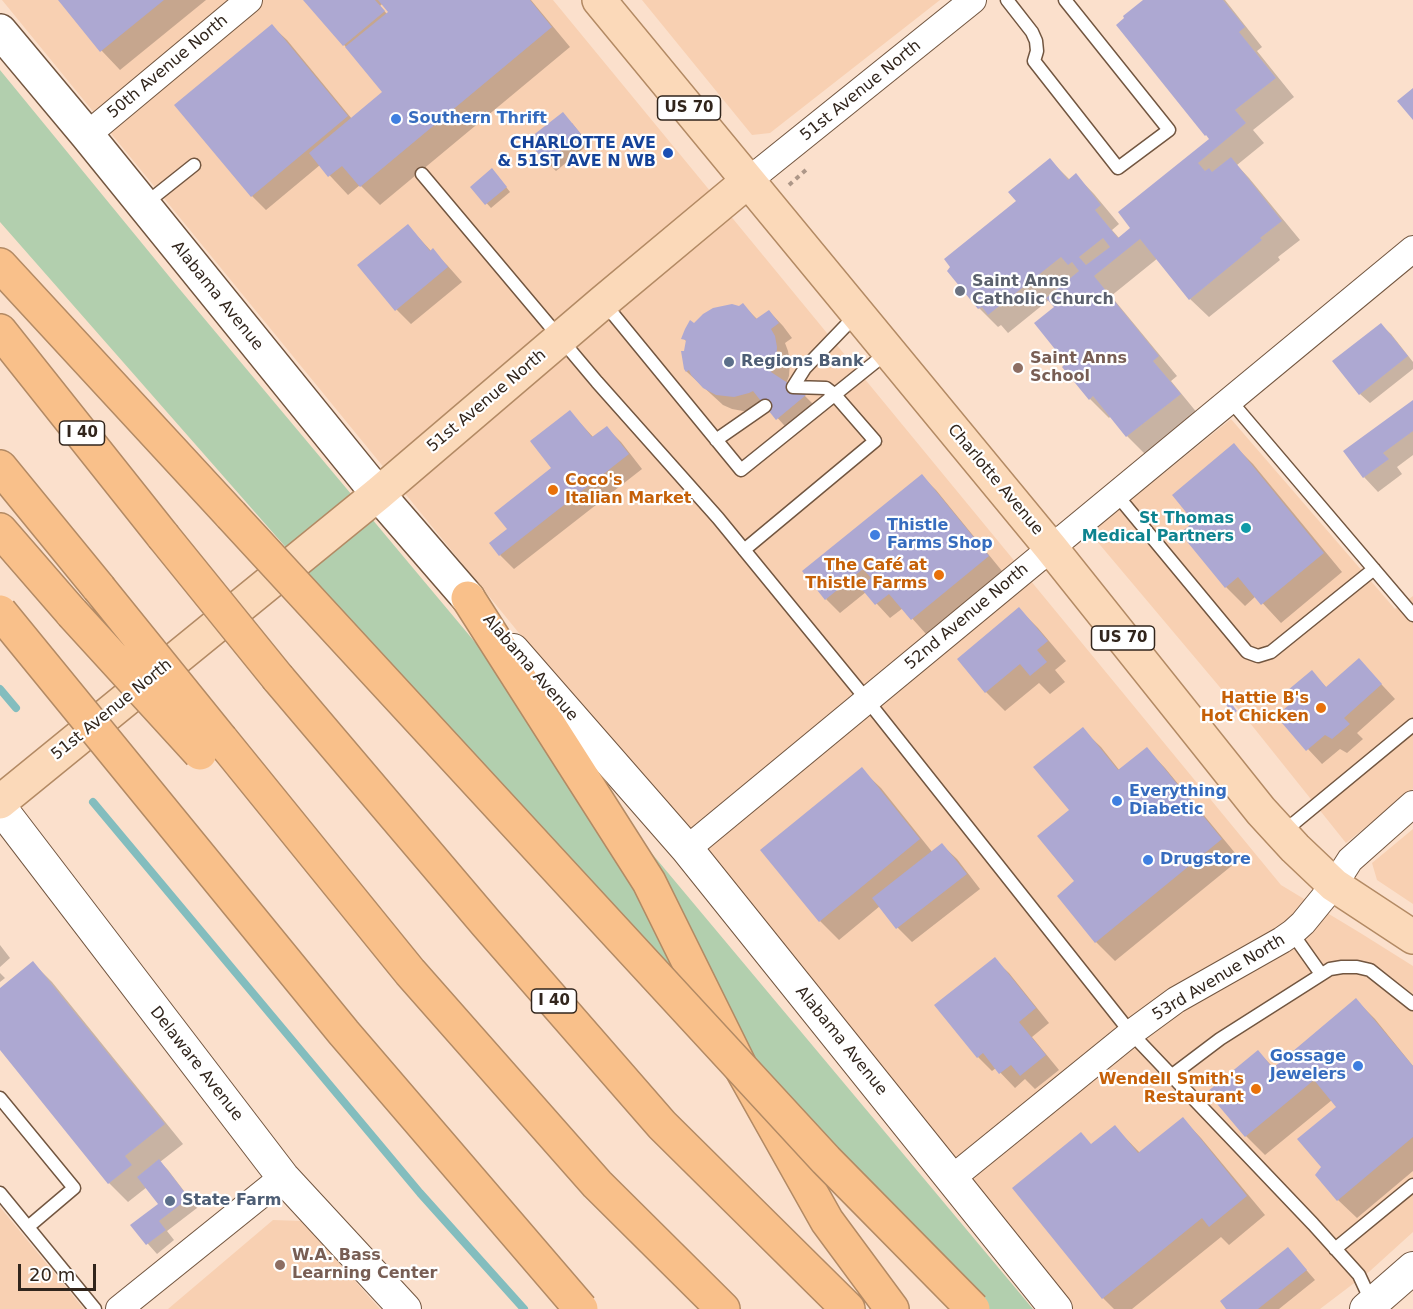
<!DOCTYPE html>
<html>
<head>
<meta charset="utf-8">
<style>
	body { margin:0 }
	#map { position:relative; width:1413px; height:1309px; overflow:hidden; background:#fbe0cc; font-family:"DejaVu Sans",sans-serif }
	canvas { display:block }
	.scale { position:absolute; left:18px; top:1264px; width:78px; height:27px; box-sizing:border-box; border:3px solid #31251c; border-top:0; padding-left:8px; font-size:18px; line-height:21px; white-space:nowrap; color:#31251c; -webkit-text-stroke:4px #fff; paint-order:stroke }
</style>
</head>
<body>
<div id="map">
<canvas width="1413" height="1309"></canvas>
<div class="scale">20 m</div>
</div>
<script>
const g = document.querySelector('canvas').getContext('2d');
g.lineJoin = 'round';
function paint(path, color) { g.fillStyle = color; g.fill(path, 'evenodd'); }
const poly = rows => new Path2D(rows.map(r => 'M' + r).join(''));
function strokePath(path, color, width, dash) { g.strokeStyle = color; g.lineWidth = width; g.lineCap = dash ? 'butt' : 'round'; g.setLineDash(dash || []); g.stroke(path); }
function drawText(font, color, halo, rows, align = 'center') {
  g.font = font + ' "DejaVu Sans",sans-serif'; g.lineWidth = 4.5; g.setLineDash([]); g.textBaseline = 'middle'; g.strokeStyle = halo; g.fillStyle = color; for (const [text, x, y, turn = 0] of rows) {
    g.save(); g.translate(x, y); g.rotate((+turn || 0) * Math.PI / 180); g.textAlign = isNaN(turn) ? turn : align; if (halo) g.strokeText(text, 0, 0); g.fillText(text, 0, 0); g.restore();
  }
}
paint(poly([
	[2,0,553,0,1281,885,1362,934,1413,966,1413,1232,1370,1271,1320,1309,1071,1309],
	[642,0,940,0,770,133,752,135],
	[1231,419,1395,609,1413,596,1413,789,1346,843,1250,723,1090,533],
	[1413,829,1413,904,1377,880,1372,863],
	[0,1207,84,1309,0,1309],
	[273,1220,302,1221,380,1309,168,1309]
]), '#f8d0b2');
paint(poly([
	[0,70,177,286,1033,1309,955,1309,0,222]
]), '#b2cfae');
paint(poly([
	[60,0,206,0,120,70,102,51],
	[305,0,531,0,570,47,380,205,360,185,348,195,320,165,266,210,252,196,272,26,287,40,352,119,385,92],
	[383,3,390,12,387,14,380,6],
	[1145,0,1225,0,1262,47,1257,51,1294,97,1253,130,1264,143,1237,165,1249,178,1300,240,1278,257,1280,260,1209,317,1190,299,1158,258,1111,296,1177,376,1171,381,1198,414,1146,455,1127,436,1111,416,1109,418,1090,399,1064,367,1069,364,1056,307,1050,299,1008,333,1001,325,998,327,979,308,949,271,1018,201,1050,160,1070,180,1076,175,1094,194,1119,224,1112,230,1120,239,1132,228,1211,140],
	[572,123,589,144,556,171,547,162],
	[496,174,510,192,491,208,472,187],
	[408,226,432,252,433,251,447,265,462,282,411,324,397,310,360,265],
	[743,305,758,320,769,311,783,326,792,338,785,343,788,351,790,362,789,376,786,384,805,396,819,410,791,433,766,405,755,410,743,411,732,409,723,405,687,372,684,363,687,342,683,338,694,325,739,307],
	[1381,325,1391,334,1413,362,1413,369,1370,403,1360,394],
	[1413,402,1413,455,1397,467,1402,474,1378,492,1364,477],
	[570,412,594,438,607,428,621,442,642,469,514,569,500,555,509,530,553,468],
	[1234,445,1253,464,1342,572,1281,623,1256,596,1245,606,1226,587,1197,522],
	[922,476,936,490,1002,571,926,634,903,608,890,618,866,592,840,613,826,599],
	[1019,609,1038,628,1066,661,1055,670,1065,682,1050,694,1039,683,1005,711,986,692,959,659],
	[1359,660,1395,699,1357,733,1363,739,1347,753,1340,749,1322,764,1278,717,1298,699,1311,672,1327,688],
	[1082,729,1101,747,1120,771,1147,749,1165,768,1240,859,1115,961,1096,942,1076,881,1071,811],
	[862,770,881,788,933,853,942,845,957,859,980,889,912,942,898,928,880,906,839,940,820,921],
	[0,945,10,958,0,967],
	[994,959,1009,973,1049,1023,1032,1037,1059,1070,1035,1089,1025,1079,1015,1088,996,1068,992,1071,978,1057],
	[33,963,52,982,183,1144,160,1162,168,1170,197,1208,167,1231,174,1240,157,1254,132,1226,160,1204,147,1187,128,1202,109,1183,0,1047,0,990],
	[0,973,5,978,0,982],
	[1356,1000,1375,1019,1413,1066,1413,1171,1357,1218,1338,1200,1323,1167,1338,1107,1332,1100,1265,1155,1246,1136,1210,1093,1258,1052,1274,1068],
	[1183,1119,1201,1138,1265,1215,1229,1245,1221,1237,1132,1309,1114,1309,1103,1298,1014,1188,1092,1145,1115,1127,1140,1153],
	[1288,1249,1315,1280,1279,1309,1228,1309]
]), '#0003');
strokePath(poly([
	[0,689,16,708],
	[93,802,420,1193,524,1309]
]), '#83bdbe', 8);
paint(poly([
	[58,0,164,0,100,52],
	[303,0,375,0,385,11,343,46],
	[378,0,530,0,552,27,360,187,342,166,328,177,309,153,382,92,345,47,388,12],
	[1143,0,1223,0,1245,27,1239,32,1276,78,1235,110,1246,123,1198,163,1205,171,1209,168,1212,172,1231,157,1282,221,1260,238,1262,240,1189,300,1140,239,1094,276,1159,356,1153,361,1181,394,1126,437,1093,396,1089,400,1062,367,1066,363,1034,323,1054,307,1046,298,1079,271,1072,262,1068,265,1061,257,988,315,982,307,978,309,947,271,950,267,944,259,1016,201,1008,192,1050,158,1068,180,1076,173,1101,205,1095,210,1118,238,1130,228,1118,212,1209,139,1206,135,1205,136,1116,25,1124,18,1123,16],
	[1103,238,1110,247,1086,265,1079,257],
	[272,24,348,116,251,197,174,105],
	[1413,88,1413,120,1397,101],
	[563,112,581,134,546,163,527,140],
	[492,168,507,187,485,205,470,187],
	[408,224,430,251,433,248,448,267,395,311,357,265],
	[743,303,756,319,769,310,779,323,771,329,775,336,777,347,776,361,771,372,806,395,776,420,753,391,749,393,734,397,716,395,703,388,691,375,689,370,686,372,684,369,681,351,684,351,686,340,681,339,685,329,690,320,694,323,703,314,713,308,732,304,739,306],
	[1381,323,1408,356,1359,395,1332,361],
	[1413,400,1413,431,1383,453,1389,459,1363,478,1343,451],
	[570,410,592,437,607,426,629,454,499,556,489,543,507,529,494,513,551,468,530,441],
	[1234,443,1324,553,1261,605,1238,577,1225,588,1180,533,1194,522,1172,495],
	[922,474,989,556,911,620,889,594,875,605,860,587,871,578,863,569,825,600,802,571],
	[1019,607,1048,641,1037,650,1047,662,1030,676,1020,664,985,693,957,659],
	[1359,658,1382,684,1344,718,1350,724,1332,739,1325,735,1306,751,1276,716,1296,699,1288,690,1312,670,1326,687],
	[1228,699,1237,711,1233,714,1224,702],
	[1083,727,1118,770,1147,747,1222,839,1095,943,1057,896,1074,881,1037,836,1069,810,1033,767],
	[862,767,920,839,819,922,760,850],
	[942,843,967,874,896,929,872,898],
	[995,957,1036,1008,1019,1022,1046,1055,1020,1076,1011,1065,999,1074,983,1053,977,1058,934,1005],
	[33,961,165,1124,125,1156,132,1165,108,1184,0,1050,0,988],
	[1356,998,1413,1066,1413,1137,1337,1201,1315,1175,1321,1167,1297,1139,1336,1107,1314,1080,1245,1137,1207,1092,1258,1050,1273,1068],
	[1183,1117,1247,1196,1209,1227,1202,1218,1102,1299,1012,1188,1081,1132,1091,1144,1115,1125,1138,1153],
	[159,1159,189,1198,159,1221,166,1230,146,1245,130,1225,158,1204,137,1177],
	[1288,1247,1307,1270,1258,1309,1226,1309,1220,1301]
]), '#ada8d2');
const service = poly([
	[1007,0,1032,32,1036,41,1037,51,1034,61,1118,168,1169,130,1065,0],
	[422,174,597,382,718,518,867,700,1131,1033,1313,1224,1359,1275,1372,1303],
	[145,204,194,165],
	[604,303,741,470,889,351],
	[793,387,805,368,857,314],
	[1229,399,1413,615],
	[716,440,765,406],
	[1116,494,1247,652,1258,656,1271,652,1374,569],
	[744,550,875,441,835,395,826,388,793,387],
	[1282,833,1413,725],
	[1292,933,1321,974],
	[1171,1076,1220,1039,1330,969,1342,967,1357,967,1370,970,1413,1004],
	[0,1098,74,1188,28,1227],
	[0,1193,95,1309],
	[1335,1249,1413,1185]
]);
const minor = poly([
	[87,135,249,0],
	[748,181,973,0],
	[687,849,1413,249],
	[951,1179,1131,1033,1176,1000,1282,940,1292,933,1303,923,1334,885,1350,860,1413,804],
	[119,1309,283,1177]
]);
const tertiary = poly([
	[513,650,687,849,1056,1309],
	[0,807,283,1177,405,1309],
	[1366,1309,1413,1268]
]);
const secondary = poly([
	[0,31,87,135,378,494,468,598]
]);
const primary = poly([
	[599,0,1051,548,1261,811,1295,848,1334,885,1413,937],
	[0,802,378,494,603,302,748,181]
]);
const motorway = poly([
	[0,265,231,515],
	[0,331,163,536],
	[0,467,99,588],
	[0,530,72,613],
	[468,598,649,882,741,1068,827,1221,892,1309],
	[278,678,486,923,662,1125,848,1309],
	[221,739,410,972,597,1184,723,1309]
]);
strokePath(service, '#725640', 15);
strokePath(minor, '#725640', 28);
strokePath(tertiary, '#725640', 34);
strokePath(secondary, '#725640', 36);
strokePath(primary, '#b38a64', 36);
strokePath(motorway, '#b38a64', 36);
strokePath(poly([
	[789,185,806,170]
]), '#ad9788', 4, [4.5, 4.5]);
strokePath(service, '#fff', 12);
strokePath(minor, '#fff', 26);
strokePath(tertiary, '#fff', 32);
strokePath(secondary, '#fff', 33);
strokePath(primary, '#fbd9b9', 33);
strokePath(motorway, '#f9c08a', 33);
const motorwayBridge = poly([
	[231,515,826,1160,973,1309],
	[163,536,278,678],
	[99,588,221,739],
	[0,612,344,1033,581,1309],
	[72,613,200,753]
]);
strokePath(motorwayBridge, '#b38a64', 36, []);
strokePath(motorwayBridge, '#f9c08a', 33);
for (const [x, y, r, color] of [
	[396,119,6,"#3f7fe0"],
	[668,153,6,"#1a4fb4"],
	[960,291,6,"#6b7280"],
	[729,362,6,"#5c6f8a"],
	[1018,368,6,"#8d6e63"],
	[553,490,6,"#e8710a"],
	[1246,528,6,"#0f9aa8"],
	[875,535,6,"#3f7fe0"],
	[939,575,6,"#e8710a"],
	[1321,708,6,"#e8710a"],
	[1117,801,6,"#3f7fe0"],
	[1148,860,6,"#3f7fe0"],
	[1358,1066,6,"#3f7fe0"],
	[1256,1089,6,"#e8710a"],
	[170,1201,6,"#5c6f8a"],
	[280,1265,6,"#8d6e63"]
]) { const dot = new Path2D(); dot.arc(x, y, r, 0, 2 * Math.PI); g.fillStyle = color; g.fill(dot); strokePath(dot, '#fff', 2); }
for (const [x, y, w] of [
	[689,108,63],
	[82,433,45],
	[1123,638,63],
	[554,1001,45]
]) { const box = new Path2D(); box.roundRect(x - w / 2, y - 12, w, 24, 4.5); g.fillStyle = '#fff'; g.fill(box); strokePath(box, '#31251c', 1.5); }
drawText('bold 15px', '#31251c', null, [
	["US 70",689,108],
	["I 40",82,433],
	["US 70",1123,638],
	["I 40",554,1001]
]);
drawText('16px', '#31251c', '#fff', [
	["50th Avenue North",168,67,-40],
	["51st Avenue North",861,91,-39],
	["Alabama Avenue",217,296,51],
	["51st Avenue North",487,401,-40],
	["Charlotte Avenue",995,480,50],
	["52nd Avenue North",967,617,-40],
	["Alabama Avenue",530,668,49],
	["51st Avenue North",112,710,-39],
	["53rd Avenue North",1219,978,-31],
	["Alabama Avenue",841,1041,51],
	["Delaware Avenue",196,1064,52]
]);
drawText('bold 16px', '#366cbe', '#fff', [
	["Southern Thrift",408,119],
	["Thistle",887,526],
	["Farms Shop",887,544],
	["Everything",1129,792],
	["Diabetic",1129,810],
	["Drugstore",1160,860],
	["Gossage",1346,1057,"right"],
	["Jewelers",1346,1075,"right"]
], 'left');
drawText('bold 16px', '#164399', '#fff', [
	["CHARLOTTE AVE",656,144],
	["& 51ST AVE N WB",656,162]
], 'right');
drawText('bold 16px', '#5b616d', '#fff', [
	["Saint Anns",972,282],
	["Catholic Church",972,300]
], 'left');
drawText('bold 16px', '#785e54', '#fff', [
	["Saint Anns",1030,359],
	["School",1030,377],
	["W.A. Bass",292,1256],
	["Learning Center",292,1274]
], 'left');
drawText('bold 16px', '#4e5e75', '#fff', [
	["Regions Bank",741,362],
	["State Farm",182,1201]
], 'left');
drawText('bold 16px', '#c56008', '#fff', [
	["Coco's",565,481,"left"],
	["Italian Market",565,499,"left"],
	["The Café at",927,566],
	["Thistle Farms",927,584],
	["Hattie B's",1309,699],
	["Hot Chicken",1309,717],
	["Wendell Smith's",1244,1080],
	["Restaurant",1244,1098]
], 'right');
drawText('bold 16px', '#0d838f', '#fff', [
	["St Thomas",1234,519],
	["Medical Partners",1234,537]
], 'right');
</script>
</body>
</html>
